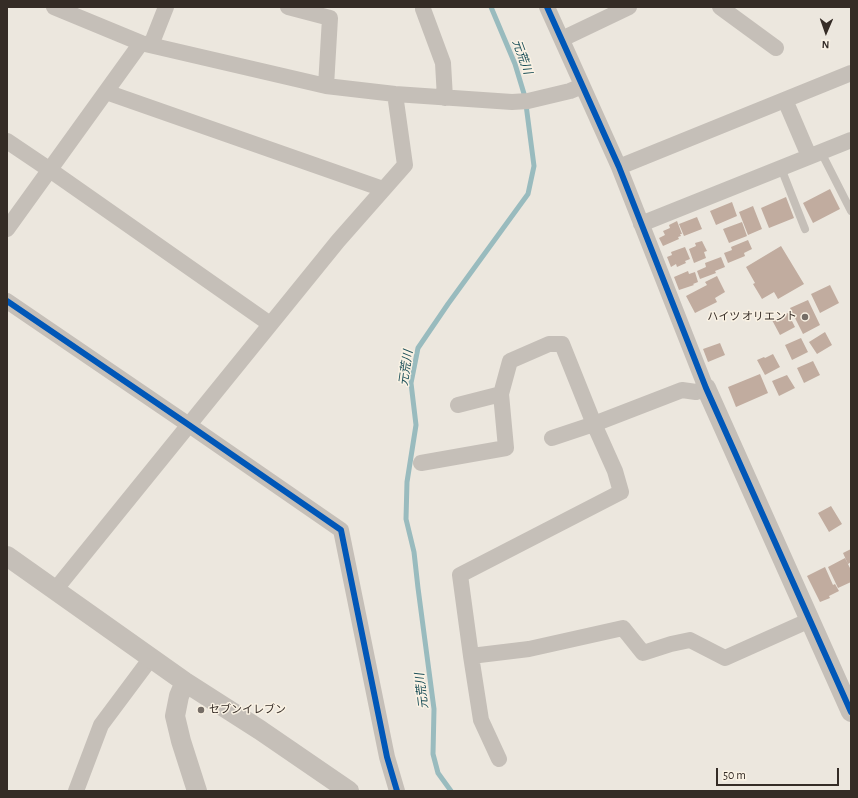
<!DOCTYPE html>
<html>
<head>
<meta charset="utf-8">
<style>
	body { margin:0 }
	#map { position:relative; width:858px; height:798px; overflow:hidden; background:#ece7de; font-family:"Alegreya Sans",sans-serif }
	canvas { display:block }
	.frame { position:absolute; inset:0; border:8px solid #352c26; pointer-events:none }
	.north { position:absolute; left:806px; top:12px; width:40px; height:40px; -webkit-text-stroke:3px #faf2e4; paint-order:stroke; rotate:182deg; font-size:11px; font-weight:700; line-height:16px; text-align:center; color:#352c26 }
	.north::after { content:''; display:block; margin:auto; width:14px; height:18px; background:#352c26; clip-path:polygon(50% 0,100% 100%,50% 72%,0 100%) }
	.scale { position:absolute; left:716px; top:768px; width:123px; height:18px; box-sizing:border-box; border:2px solid #352c26; border-top:0; padding-left:5px; font-size:12px; line-height:14px; white-space:nowrap; color:#352c26; -webkit-text-stroke:3px #faf2e4; paint-order:stroke }
</style>
</head>
<body>
<div id="map">
<canvas width="858" height="798"></canvas>
<div class="frame"></div>
<div class="north">N</div>
<div class="scale">50 m</div>
</div>
<script>
const g = document.querySelector('canvas').getContext('2d');
g.lineJoin = 'round';
const poly = rows => new Path2D(rows.map(r => 'M' + r).join(''));
function strokePath(path, color, width, dash) { g.strokeStyle = color; g.lineWidth = width; g.lineCap = dash ? 'butt' : 'round'; g.setLineDash(dash || []); g.stroke(path); }
function paint(path, color) { g.fillStyle = color; g.fill(path, 'evenodd'); }
function drawText(font, color, halo, rows, align = 'center') {
  g.font = font + ' "Alegreya Sans","Noto Sans JP",sans-serif'; g.lineWidth = 3; g.setLineDash([]); g.textBaseline = 'middle'; g.strokeStyle = halo; g.fillStyle = color; for (const [text, x, y, turn = 0] of rows) {
    g.save(); g.translate(x, y); g.rotate((+turn || 0) * Math.PI / 180); g.textAlign = isNaN(turn) ? turn : align; if (halo) g.strokeText(text, 0, 0); g.fillText(text, 0, 0); g.restore();
  }
}
strokePath(poly([
	[451,791,438,773,433,754,434,709,418,588,414,552,406,519,407,482,416,425,411,383,418,348,448,304,528,194,534,166,525,97,515,64,491,7]
]), '#99bbbe', 5);
paint(poly([
	[830,189,840,209,813,223,803,203],
	[786,197,794,218,769,228,761,208],
	[732,202,737,216,716,225,710,211],
	[753,206,762,229,748,235,739,212],
	[697,217,702,229,684,236,679,224],
	[677,221,682,234,680,234,681,236,678,237,679,239,663,246,659,238,665,235,663,231,670,228,669,225],
	[742,222,747,236,729,243,723,229],
	[748,240,752,249,744,253,745,256,728,263,724,253,732,250,731,247],
	[702,241,707,251,704,252,706,258,694,263,689,249,696,246,695,243],
	[781,246,804,284,778,299,774,292,762,299,753,284,755,283,746,267],
	[685,247,690,259,685,261,686,263,677,267,676,264,671,267,667,257,672,255,671,252],
	[721,257,725,267,715,271,716,273,700,279,697,271,706,267,705,263],
	[688,271,689,274,695,272,698,282,693,284,694,285,679,290,674,277],
	[717,276,725,292,715,298,717,302,695,313,686,296,707,285,705,282],
	[830,285,839,303,820,313,811,294],
	[808,300,820,325,803,334,790,308],
	[788,313,795,327,780,335,772,320],
	[825,332,832,345,817,354,809,342],
	[801,338,808,352,792,360,785,345],
	[720,343,725,355,708,362,703,349],
	[773,354,780,367,765,375,757,360,764,357,765,358],
	[813,361,820,375,804,383,797,368],
	[760,374,768,393,736,407,728,387],
	[787,375,795,388,779,396,772,381],
	[831,506,842,524,829,532,818,513],
	[851,549,851,562,848,564,843,553],
	[845,558,851,570,851,582,838,588,828,567],
	[825,567,833,585,835,584,839,591,829,596,830,598,820,602,807,576]
]), '#c1ac9f');
strokePath(poly([
	[821,152,851,211],
	[781,168,805,229]
]), '#c5bfb8', 8);
strokePath(poly([
	[54,7,141,43,326,86,395,94,512,102,528,101,570,91,582,86],
	[288,7,330,18,326,86],
	[547,7,619,167,706,388,696,392,682,390,594,424,552,438],
	[720,7,776,48],
	[423,9,443,63,445,98],
	[562,39,629,7],
	[151,45,166,7],
	[106,92,383,189],
	[785,100,809,156],
	[7,141,50,170,270,324],
	[619,167,851,73],
	[641,224,851,140],
	[7,229,141,43],
	[7,301,189,425,341,530,387,757,397,791],
	[458,405,501,394],
	[421,463,506,448,501,394,510,361,549,344,562,344,594,424,615,471,621,492,460,575,471,656],
	[55,590,338,241,405,165,395,94],
	[499,759,481,720,471,656,529,649,623,628,643,653,671,644,690,640,725,658,810,620],
	[76,791,101,725,151,658]
]), '#c5bfb8', 16);
strokePath(poly([
	[706,388,851,712],
	[7,556,185,682,260,730,349,791],
	[185,682,179,696,175,716,181,741,197,791]
]), '#c5bfb8', 20);
strokePath(poly([
	[547,7,619,167,706,388,851,712],
	[7,301,189,425,341,530,387,757,397,791]
]), '#0057b8', 6);
for (const [x, y, r, color] of [
	[805,317,4,"#756d66"],
	[201,710,4,"#756d66"]
]) { const dot = new Path2D(); dot.arc(x, y, r, 0, 2 * Math.PI); g.fillStyle = color; g.fill(dot); strokePath(dot, '#faf2e4', 1.5); }
drawText('11px', '#352c26', '#faf2e4', [
	["ハイツ オリエント",797,317],
	["セブンイレブン",209,710,"left"]
], 'right');
drawText('italic 12px', '#1a4e58', '#faf2e4', [
	["元荒川",522,57,70],
	["元荒川",406,368,-82],
	["元荒川",422,691,-97]
]);
</script>
</body>
</html>
